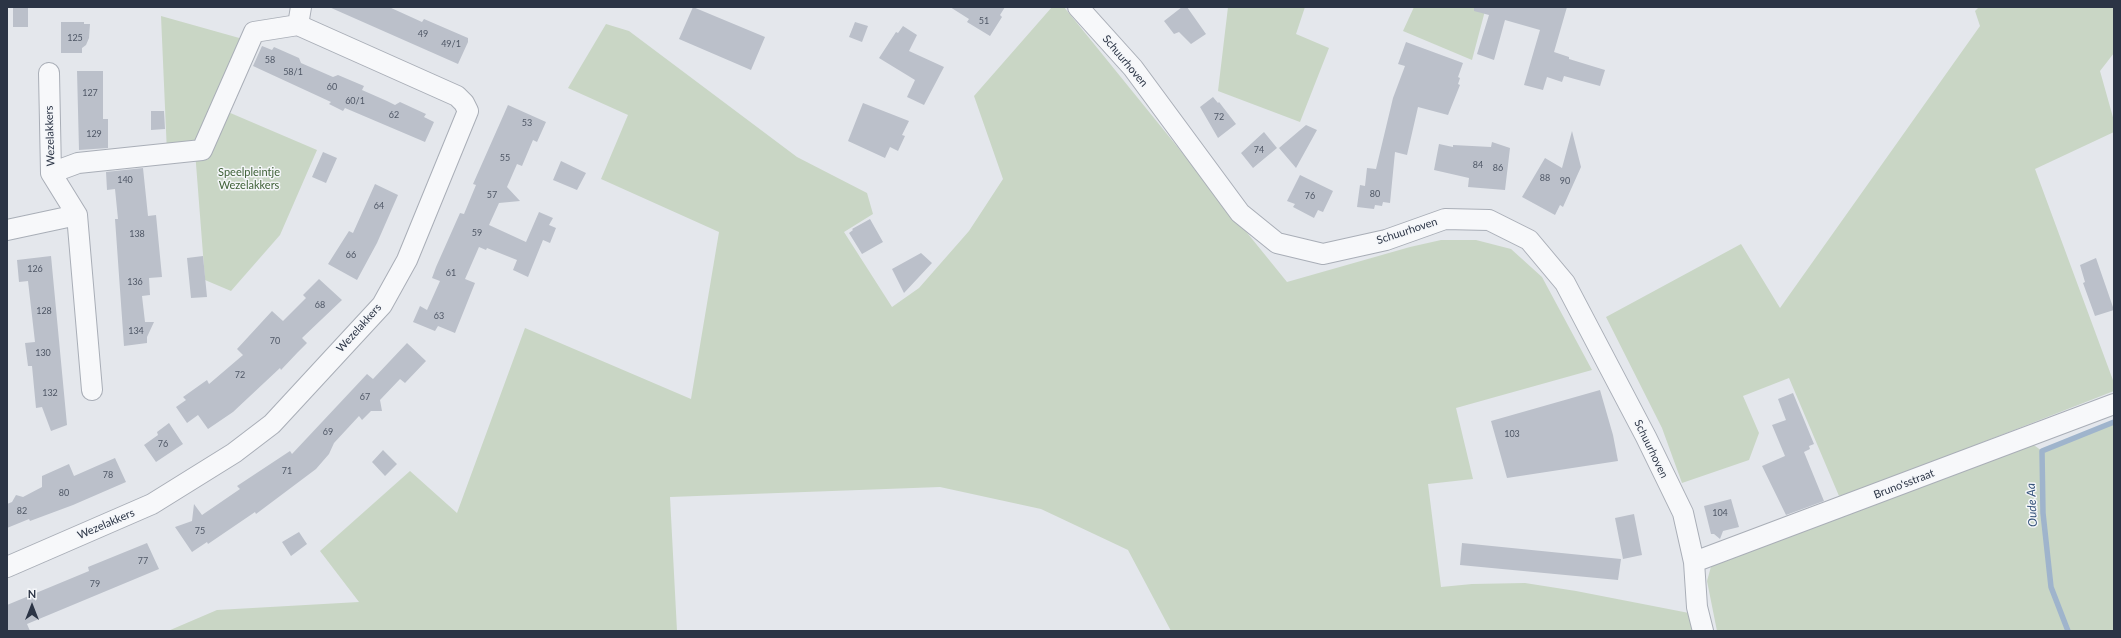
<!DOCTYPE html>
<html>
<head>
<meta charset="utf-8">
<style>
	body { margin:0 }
	#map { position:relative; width:2121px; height:638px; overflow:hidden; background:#e4e7ec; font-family:Lato,sans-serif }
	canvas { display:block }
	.frame { position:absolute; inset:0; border:8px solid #2b3445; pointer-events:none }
	.north { position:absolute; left:12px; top:586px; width:40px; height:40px; -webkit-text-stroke:3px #f4f6f9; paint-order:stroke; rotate:0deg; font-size:11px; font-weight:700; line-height:16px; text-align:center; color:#2b3445 }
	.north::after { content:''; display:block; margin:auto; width:14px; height:18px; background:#2b3445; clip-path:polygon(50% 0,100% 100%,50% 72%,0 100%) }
</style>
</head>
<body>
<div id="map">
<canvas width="2121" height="638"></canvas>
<div class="frame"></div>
<div class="north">N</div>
</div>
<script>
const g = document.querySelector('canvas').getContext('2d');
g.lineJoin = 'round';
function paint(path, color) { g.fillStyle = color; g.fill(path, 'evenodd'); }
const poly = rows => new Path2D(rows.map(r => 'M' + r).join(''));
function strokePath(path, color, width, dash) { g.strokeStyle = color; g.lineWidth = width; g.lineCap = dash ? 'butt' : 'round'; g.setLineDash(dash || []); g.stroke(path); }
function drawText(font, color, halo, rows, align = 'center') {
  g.font = font + ' Lato,sans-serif'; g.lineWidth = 3; g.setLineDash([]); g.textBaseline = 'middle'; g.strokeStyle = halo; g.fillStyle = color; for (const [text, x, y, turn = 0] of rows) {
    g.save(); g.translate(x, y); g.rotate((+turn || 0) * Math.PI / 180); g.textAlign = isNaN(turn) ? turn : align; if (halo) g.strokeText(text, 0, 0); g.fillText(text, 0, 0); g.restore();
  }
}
paint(poly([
	[1052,7,1064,7,1287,282,1410,247,1441,240,1476,240,1511,249,1542,277,1592,370,1456,408,1473,479,1428,484,1441,587,1472,584,1525,583,1576,591,1689,613,1693,631,1171,631,1128,550,1041,509,940,487,670,497,677,631,168,631,217,610,359,602,320,551,410,471,457,513,525,328,691,399,719,232,601,179,628,115,568,88,606,24,629,31,797,157,867,193,873,214,844,232,892,307,919,288,969,231,1003,179,974,96],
	[1228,7,1305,7,1296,34,1329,48,1300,122,1218,91],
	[1414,7,1486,7,1472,60,1403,31],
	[1979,7,2114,7,2114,53,2100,71,2114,121,2114,132,2035,169,2114,383,2114,391,1878,483,1839,496,1789,378,1743,396,1759,433,1749,460,1682,483,1662,428,1606,317,1741,244,1780,308,1980,26,1975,11],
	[161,16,250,41,221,109,317,150,280,235,231,291,205,280,195,151,167,153],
	[2114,422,2114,631,1717,631,1707,581,1712,563,2031,443,2042,451]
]), '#c9d6c5');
strokePath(poly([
	[2068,631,2051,587,2043,513,2042,451,2114,422]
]), '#9fb4cc', 5.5);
paint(poly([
	[13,7,28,7,28,27,13,27],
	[329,7,389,7,422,22,424,19,468,38,468,42,458,64],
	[693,7,765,37,751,70,679,39],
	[950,7,1005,7,1000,15,1002,17,990,36,967,22,969,19],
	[1182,7,1187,7,1206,34,1191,44,1179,32,1174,34,1164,21],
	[1474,7,1567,7,1554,52,1569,57,1569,59,1605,70,1600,86,1564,76,1562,82,1547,77,1543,90,1524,85,1540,30,1505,20,1494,60,1477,54,1489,15,1474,11],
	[61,22,84,22,84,24,90,24,89,38,86,45,82,48,82,53,61,53],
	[855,22,868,26,862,42,849,37],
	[903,26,917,35,909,51,944,67,924,105,907,97,915,80,879,58,896,32,898,33],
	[1406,42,1463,63,1458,77,1460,78,1458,84,1460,85,1448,115,1418,107,1407,155,1395,152,1390,203,1383,202,1382,206,1375,205,1374,209,1357,207,1360,185,1365,186,1367,168,1376,169,1393,98,1405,66,1398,64],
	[262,46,272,50,274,47,299,58,301,63,333,77,338,75,364,86,362,90,387,101,395,105,400,102,426,114,424,117,434,122,425,142,345,108,343,111,329,104,331,102,253,66],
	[77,71,103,71,103,119,108,119,108,148,79,150],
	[1213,97,1218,103,1219,102,1236,124,1218,138,1200,107],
	[863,103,909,121,902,135,905,136,898,151,890,147,885,158,848,141],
	[508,105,546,122,537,142,533,140,522,166,517,164,507,187,520,201,499,203,489,225,526,242,539,212,553,218,549,225,556,228,550,243,543,240,528,277,513,270,517,260,487,248,486,250,479,247,465,279,475,283,455,333,438,326,435,331,413,322,420,306,427,310,440,281,432,278,436,267,460,213,464,214,476,185,473,184],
	[151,111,164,111,165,129,151,130],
	[1306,125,1317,130,1296,168,1279,148],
	[1572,131,1581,167,1563,207,1560,205,1555,215,1522,197,1545,158,1562,168],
	[1264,132,1277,148,1253,168,1241,153],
	[1492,142,1510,148,1505,190,1468,187,1469,178,1434,170,1439,144,1453,147,1453,145,1491,147],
	[323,152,337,158,326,183,312,177],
	[561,161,586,173,577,190,553,180],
	[143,168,148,216,156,215,162,277,149,278,150,295,142,296,145,322,154,322,147,337,147,343,124,346,115,219,118,219,115,189,107,190,106,172],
	[1300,175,1333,191,1323,212,1318,210,1314,218,1293,207,1295,204,1287,201],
	[375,184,398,195,377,243,357,280,328,264,349,231,353,233],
	[870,219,883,242,862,254,849,233,853,230,852,229],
	[921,253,932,263,904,293,892,269],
	[51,256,67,425,51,431,42,407,36,408,32,366,28,366,25,343,35,342,28,281,19,282,17,260],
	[203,256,207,297,191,298,187,258],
	[2096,258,2114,310,2095,316,2083,283,2085,282,2080,265],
	[319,279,342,300,302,338,307,343,298,352,281,370,280,368,233,412,208,429,198,415,187,423,176,407,186,400,183,397,207,380,209,384,243,355,237,349,272,311,283,321,306,298,303,295],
	[407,343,426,361,405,383,400,379,380,400,382,411,371,411,362,420,359,416,334,443,329,454,316,469,256,514,255,512,208,544,207,542,192,552,175,527,192,521,194,504,202,515,240,489,237,486,290,451,292,454,367,374,373,379],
	[1600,390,1613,435,1618,461,1507,478,1491,421],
	[1793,393,1814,444,1809,446,1810,449,1804,452,1824,501,1786,515,1762,466,1785,456,1772,425,1786,420,1778,399],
	[169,423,183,444,156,462,144,445,158,435,157,432],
	[383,450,397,464,385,476,372,462],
	[115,458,126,482,73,505,30,521,29,519,7,528,7,504,12,502,16,495,23,497,42,487,42,476,69,464,74,476],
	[1731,499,1739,527,1723,531,1720,539,1714,534,1711,534,1704,506],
	[1634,514,1642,555,1623,559,1615,518],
	[299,532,307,544,291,556,282,542],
	[147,543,159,569,27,624,30,631,7,631,7,605,89,571,88,567],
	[1462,543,1621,559,1618,580,1460,565]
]), '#bbc0ca');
const minor = poly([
	[1078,7,1133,68,1240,213,1277,243,1323,254,1386,240,1445,219,1489,220,1529,240,1565,283,1646,437,1683,513,1694,562,1697,607,1703,631],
	[49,73,51,173,77,215,92,390],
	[51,173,78,163,202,150,254,32,298,25],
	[7,230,77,215],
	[1694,562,2114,404],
	[7,567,152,504,234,453,272,424,382,305,407,260,468,111,464,103,457,96,298,25,301,7]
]);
strokePath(minor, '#a9aeb7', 22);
strokePath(minor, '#f7f8fa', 20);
drawText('9px', '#4f5766', null, [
	["51",984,21],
	["49",423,34],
	["125",75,38],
	["49/1",451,44],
	["58",270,60],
	["58/1",293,72],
	["60",332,87],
	["127",90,93],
	["60/1",355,101],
	["62",394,115],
	["72",1219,117],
	["53",527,123],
	["129",94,134],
	["74",1259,150],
	["55",505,158],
	["84",1478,165],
	["86",1498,168],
	["88",1545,178],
	["140",125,180],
	["90",1565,181],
	["80",1375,194],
	["57",492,195],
	["76",1310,196],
	["64",379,206],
	["59",477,233],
	["138",137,234],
	["66",351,255],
	["126",35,269],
	["61",451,273],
	["136",135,282],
	["68",320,305],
	["128",44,311],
	["63",439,316],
	["134",136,331],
	["70",275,341],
	["130",43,353],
	["72",240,375],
	["132",50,393],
	["67",365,397],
	["69",328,432],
	["103",1512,434],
	["76",163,444],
	["71",287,471],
	["78",108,475],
	["80",64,493],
	["82",22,511],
	["104",1720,513],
	["75",200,531],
	["77",143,561],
	["79",95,584]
]);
drawText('11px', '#2b3445', '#f4f6f9', [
	["Schuurhoven",1125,61,50],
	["Wezelakkers",50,136,-92],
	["Schuurhoven",1407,231,-18],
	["Wezelakkers",359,328,-48],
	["Schuurhoven",1651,449,64],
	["Bruno'sstraat",1904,484,-21],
	["Wezelakkers",106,524,-23]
]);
drawText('11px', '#3f6138', '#f4f6f9', [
	["Speelpleintje",249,172],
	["Wezelakkers",249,185]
]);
drawText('italic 12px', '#34527a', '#f4f6f9', [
	["Oude Aa",2032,505,-93]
]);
</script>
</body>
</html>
